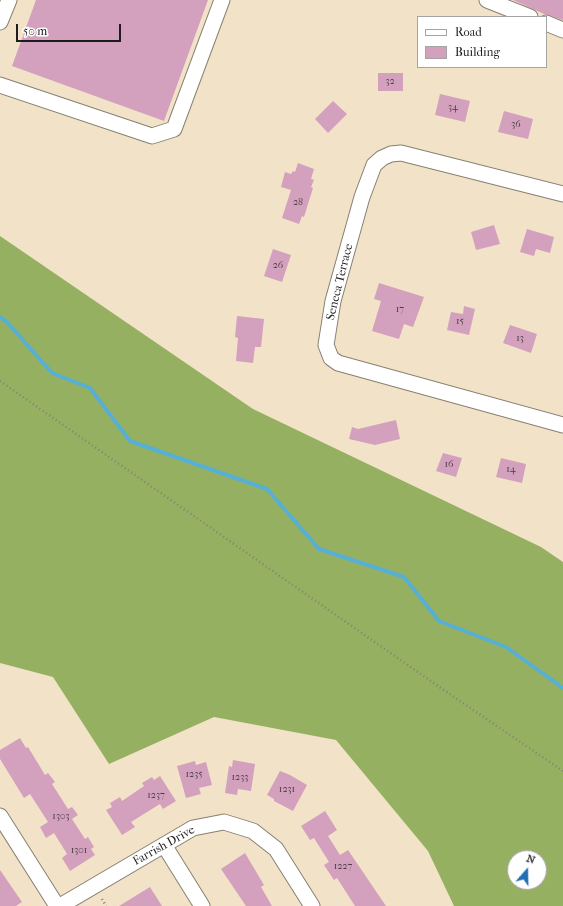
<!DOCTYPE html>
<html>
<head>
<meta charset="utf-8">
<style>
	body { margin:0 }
	#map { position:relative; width:563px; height:906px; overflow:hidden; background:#f2e3c8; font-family:"IM FELL French Canon",serif }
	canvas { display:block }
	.legend { position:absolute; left:417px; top:16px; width:130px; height:52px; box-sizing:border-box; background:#fff; border:1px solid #a4a4a4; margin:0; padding:5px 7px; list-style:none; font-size:12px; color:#1c1c1c }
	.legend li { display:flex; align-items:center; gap:8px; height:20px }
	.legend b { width:20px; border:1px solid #a4a4a4 }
	.north { position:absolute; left:507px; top:850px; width:40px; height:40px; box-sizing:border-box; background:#fff; border:1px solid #a4a4a4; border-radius:50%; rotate:20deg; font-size:11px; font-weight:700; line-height:16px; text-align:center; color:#1c1c1c }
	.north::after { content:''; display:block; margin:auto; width:14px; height:18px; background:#1f6fb2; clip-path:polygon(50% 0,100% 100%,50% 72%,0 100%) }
	.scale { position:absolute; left:16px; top:24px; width:105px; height:18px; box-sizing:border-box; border:2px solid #1c1c1c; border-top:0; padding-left:5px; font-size:12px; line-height:14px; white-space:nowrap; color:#1c1c1c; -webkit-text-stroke:3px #fff; paint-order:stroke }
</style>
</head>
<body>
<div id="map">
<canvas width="563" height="906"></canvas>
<ul class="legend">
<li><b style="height:5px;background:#fff"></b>Road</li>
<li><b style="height:11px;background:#d3a0bd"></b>Building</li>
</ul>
<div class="north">N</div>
<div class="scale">50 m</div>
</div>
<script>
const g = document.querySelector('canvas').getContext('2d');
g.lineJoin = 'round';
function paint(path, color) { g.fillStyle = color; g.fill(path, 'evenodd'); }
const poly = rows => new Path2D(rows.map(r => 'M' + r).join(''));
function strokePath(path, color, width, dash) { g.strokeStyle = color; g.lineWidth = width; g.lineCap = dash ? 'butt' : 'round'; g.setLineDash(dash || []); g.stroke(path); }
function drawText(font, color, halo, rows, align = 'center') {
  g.font = font + ' "IM FELL French Canon",serif'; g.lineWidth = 3; g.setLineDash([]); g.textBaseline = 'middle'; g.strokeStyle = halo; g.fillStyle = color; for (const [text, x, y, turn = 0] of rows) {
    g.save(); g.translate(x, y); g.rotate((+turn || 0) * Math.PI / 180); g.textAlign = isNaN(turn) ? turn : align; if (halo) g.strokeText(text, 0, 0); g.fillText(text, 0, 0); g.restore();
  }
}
paint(poly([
	[0,236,253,409,541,547,563,562,563,906,454,906,428,851,336,740,214,717,109,764,53,677,0,663],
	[515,858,539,858,539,882,515,882]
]), '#96b061');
strokePath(poly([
	[0,317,7,322,52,373,90,388,130,441,267,489,319,549,404,577,439,621,506,647,563,688]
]), '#57b0d4', 4);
paint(poly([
	[36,0,208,0,164,121,12,66],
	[513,0,563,0,563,20,544,14],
	[378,73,403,73,403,91,378,91],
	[440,94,470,101,465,122,435,115],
	[333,101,347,114,328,133,315,119],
	[504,111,533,119,528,139,498,132],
	[298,163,314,169,311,179,314,180,311,187,313,188,304,217,302,216,299,224,282,218,291,190,281,187,285,172,291,174,293,171,295,172],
	[494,225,500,244,476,250,471,232],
	[527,229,554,237,550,253,536,249,534,256,520,252],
	[273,249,291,255,282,282,264,276],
	[379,283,424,297,413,327,404,324,399,339,372,331,381,301,374,299],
	[464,306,475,309,469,335,447,330,451,312,463,314],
	[237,316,264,319,261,347,255,347,253,363,236,361,238,338,235,337],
	[510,325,537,334,531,353,503,343],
	[396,420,400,439,375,445,349,439,352,427,358,429],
	[443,453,462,458,456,477,436,471],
	[501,458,526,464,522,483,496,477],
	[20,738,26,748,28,747,45,775,48,773,55,782,52,784,68,809,72,807,78,815,72,819,85,839,88,837,94,847,91,849,95,855,70,871,62,858,67,854,54,833,46,838,40,827,48,822,30,794,24,798,0,759,0,750],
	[233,760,255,764,251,791,238,789,237,795,225,793,229,766,232,767],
	[195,761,196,765,206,762,212,785,199,788,201,794,186,798,177,766],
	[280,771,290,775,307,785,293,811,274,801,274,799,267,795],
	[160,776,176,801,163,809,160,804,131,822,135,827,122,835,106,810,112,807,110,803,120,797,122,801,144,786,142,783,152,777,154,780],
	[325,811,337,830,328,836,340,855,348,850,386,906,355,906,337,878,334,880,324,865,329,862,314,838,310,840,301,826],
	[245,853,264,885,261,887,272,906,246,906,221,869],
	[0,870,22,902,16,906,0,906],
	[150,887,162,906,119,906]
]), '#d3a0bd');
const minor = poly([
	[487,0,530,17],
	[0,22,9,0],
	[546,23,563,30],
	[0,85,152,136,174,129,222,0],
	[563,194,401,153,391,154,382,158,374,165,362,197,333,301,326,345,331,358,338,363,563,425],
	[0,816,57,906],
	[164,845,202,906],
	[60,906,193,828,224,822,253,831,276,849,312,906]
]);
strokePath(minor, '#878072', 17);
strokePath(poly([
	[0,381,435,684,563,771],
	[102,899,106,906]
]), '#878072', 2.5, [1, 3]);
strokePath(minor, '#fff', 15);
drawText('10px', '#4a3d44', null, [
	["32",390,82],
	["34",453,108],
	["36",516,125],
	["28",298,203],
	["26",278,266],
	["17",400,310],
	["15",460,322],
	["13",520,339],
	["16",449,465],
	["14",511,470],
	["1235",194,775],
	["1233",240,778],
	["1231",287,790],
	["1237",156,796],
	["1303",61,817],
	["1301",79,851],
	["1227",343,867]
]);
drawText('12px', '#1c1c1c', '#fff', [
	["Seneca Terrace",340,282,-76],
	["Farrish Drive",164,846,-29]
]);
</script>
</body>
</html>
